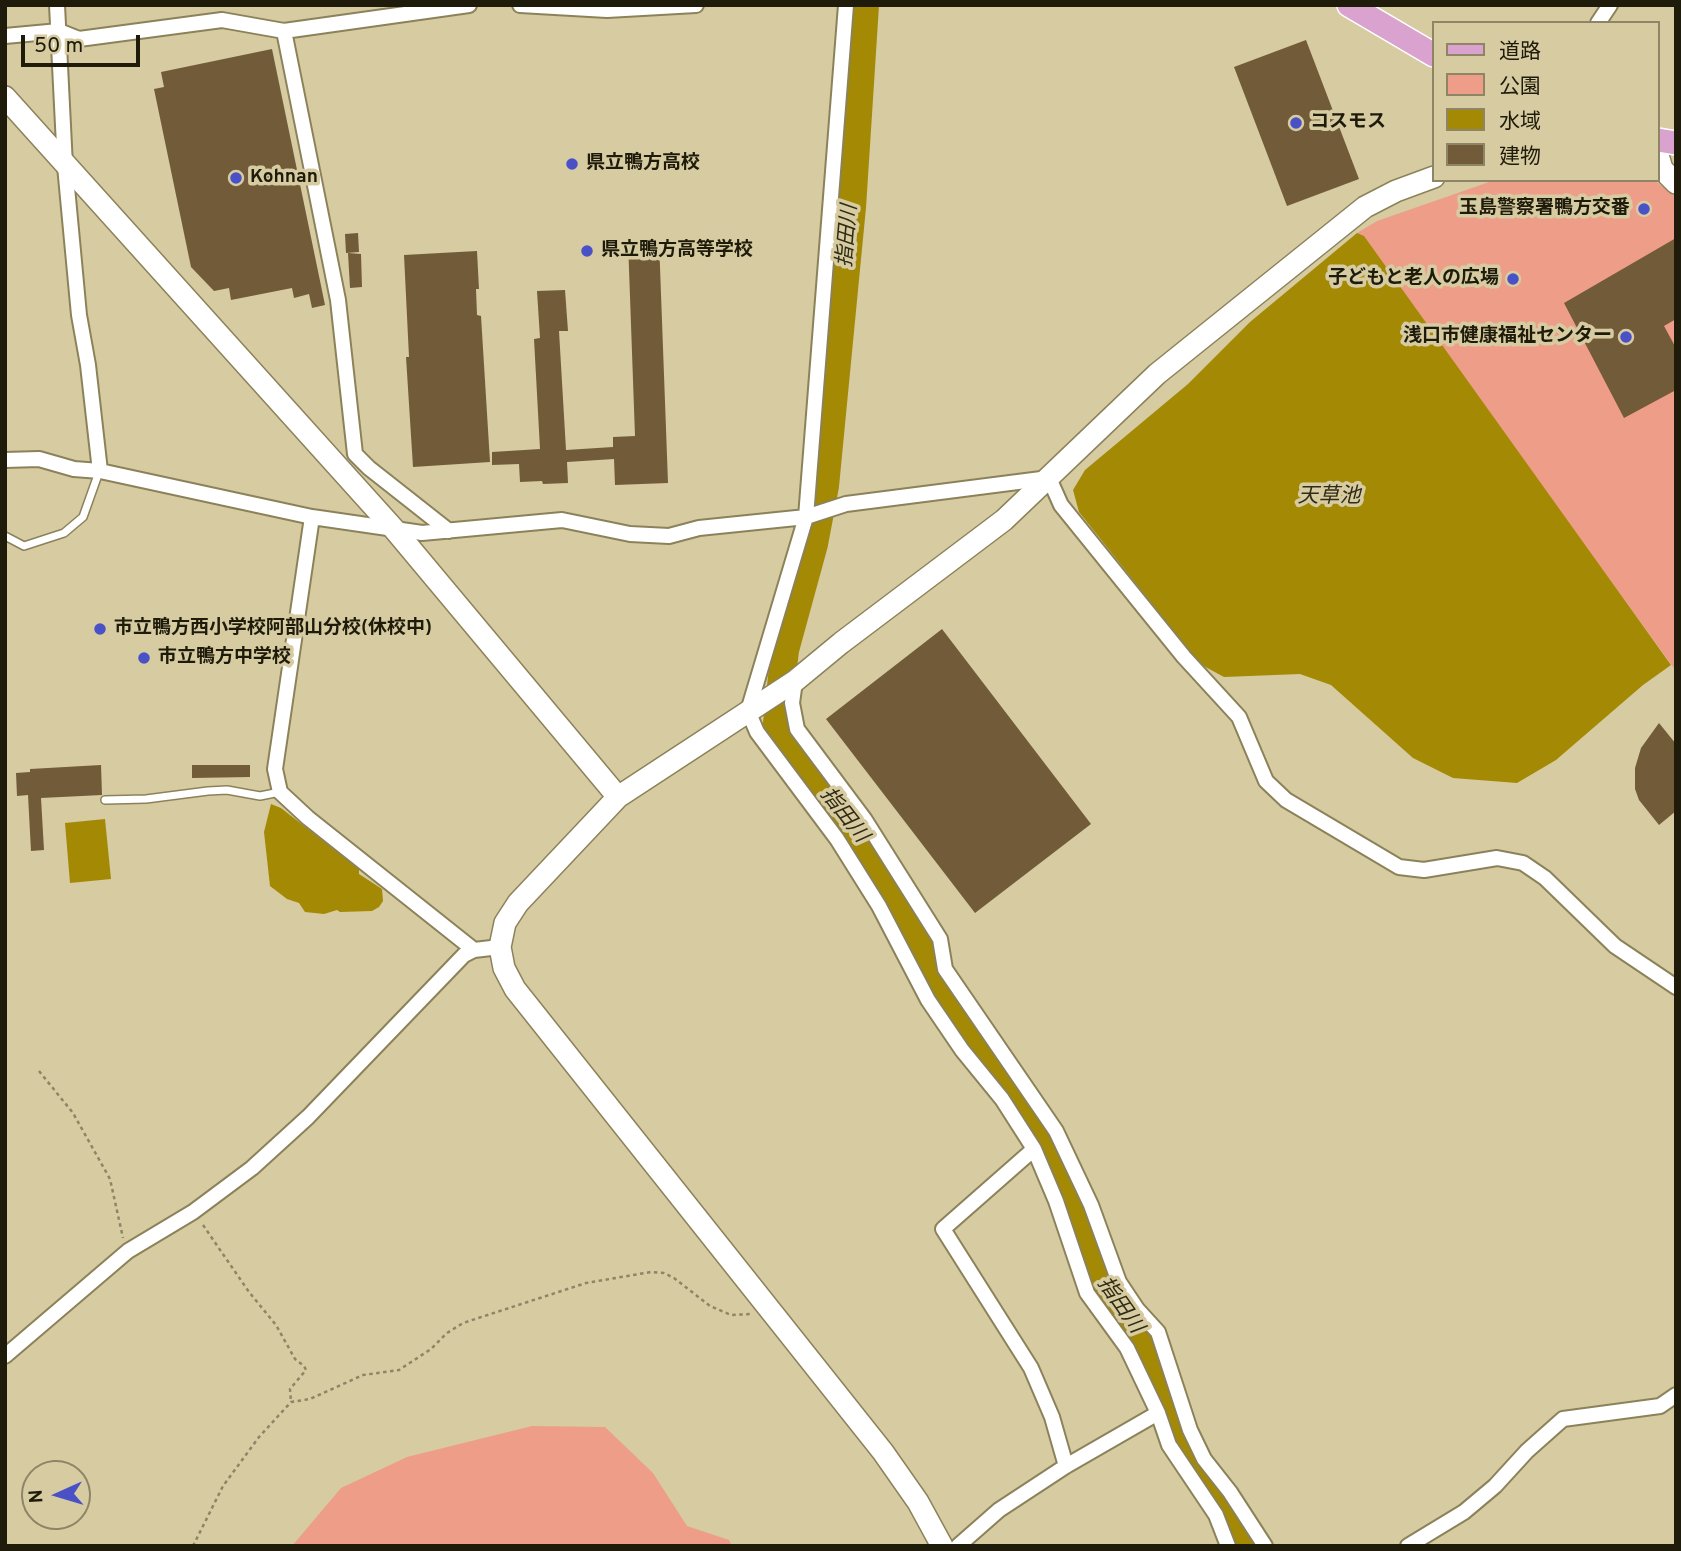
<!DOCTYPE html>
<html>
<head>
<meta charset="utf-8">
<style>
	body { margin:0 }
	#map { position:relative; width:1681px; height:1551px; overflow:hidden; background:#d6cba1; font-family:Overpass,"Noto Sans JP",sans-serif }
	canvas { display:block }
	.frame { position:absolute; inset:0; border:7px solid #1f1b0b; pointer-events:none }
	.legend { position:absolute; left:1432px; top:21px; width:228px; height:161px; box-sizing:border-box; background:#d6cba1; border:2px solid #8d8565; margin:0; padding:9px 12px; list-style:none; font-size:21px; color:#1f1b0b }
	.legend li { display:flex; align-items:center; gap:14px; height:35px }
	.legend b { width:35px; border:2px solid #8d8565 }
	.north { position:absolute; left:21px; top:1460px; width:70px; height:70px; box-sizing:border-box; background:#d6cba1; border:2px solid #8d8565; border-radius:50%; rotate:266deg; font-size:19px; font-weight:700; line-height:28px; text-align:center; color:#1f1b0b }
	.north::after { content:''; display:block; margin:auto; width:24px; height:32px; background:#4a51c6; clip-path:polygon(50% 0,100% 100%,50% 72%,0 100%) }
	.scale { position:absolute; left:21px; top:35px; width:119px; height:32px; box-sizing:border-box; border:4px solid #1f1b0b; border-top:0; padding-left:9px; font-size:21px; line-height:24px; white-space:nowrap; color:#1f1b0b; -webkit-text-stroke:5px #d6cba1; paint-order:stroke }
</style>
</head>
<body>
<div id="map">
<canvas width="1681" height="1551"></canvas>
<div class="frame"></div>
<ul class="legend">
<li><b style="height:9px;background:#daa2ce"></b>道路</li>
<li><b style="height:19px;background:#ee9e88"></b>公園</li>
<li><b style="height:19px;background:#a38904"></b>水域</li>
<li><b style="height:19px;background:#725b39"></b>建物</li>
</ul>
<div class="north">N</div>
<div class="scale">50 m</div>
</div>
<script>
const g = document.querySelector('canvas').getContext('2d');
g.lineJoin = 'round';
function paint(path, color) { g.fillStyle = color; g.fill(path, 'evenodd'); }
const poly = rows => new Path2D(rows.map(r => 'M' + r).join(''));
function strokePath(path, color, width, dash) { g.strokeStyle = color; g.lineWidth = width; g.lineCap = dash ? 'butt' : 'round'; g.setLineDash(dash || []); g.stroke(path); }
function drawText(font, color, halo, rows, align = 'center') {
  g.font = font + ' Overpass,"Noto Sans JP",sans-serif'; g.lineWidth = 7; g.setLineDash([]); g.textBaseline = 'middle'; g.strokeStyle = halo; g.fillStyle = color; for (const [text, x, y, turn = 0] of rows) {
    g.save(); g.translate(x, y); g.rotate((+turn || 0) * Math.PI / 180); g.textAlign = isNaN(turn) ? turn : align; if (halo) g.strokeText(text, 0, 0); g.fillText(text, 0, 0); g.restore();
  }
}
paint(poly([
	[1495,180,1654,180,1676,197,1676,671,1357,233,1377,221],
	[532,1426,605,1427,653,1473,687,1526,729,1540,732,1546,292,1546,341,1488,407,1457]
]), '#ee9e88');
paint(poly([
	[1357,233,1364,236,1671,665,1643,685,1556,760,1517,783,1453,778,1413,758,1331,685,1300,674,1224,677,1200,664,1079,512,1073,490,1085,470,1188,384,1250,322],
	[271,804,281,808,359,869,359,874,382,889,383,901,379,907,372,911,340,912,337,910,324,914,305,912,299,903,287,899,270,886,264,832],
	[105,819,111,879,70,883,65,823]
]), '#a38904');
strokePath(poly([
	[865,5,852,207,825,486,814,544,785,650,776,732,873,854,939,987,1011,1084,1056,1154,1100,1286,1142,1340,1179,1444,1228,1514,1244,1546]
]), '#a38904', 28);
paint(poly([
	[1306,40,1359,179,1287,206,1234,67],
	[272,49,325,305,312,308,309,294,294,298,292,288,231,300,229,288,214,291,191,267,154,89,164,87,161,72],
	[358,233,359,252,346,253,345,234],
	[1676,238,1676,319,1664,326,1676,348,1676,390,1624,418,1564,303],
	[659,240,668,483,615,485,614,459,567,462,568,483,543,484,542,481,520,482,519,464,492,465,492,452,540,449,534,339,540,338,537,291,565,290,568,331,559,331,566,450,613,447,613,437,635,436,628,241],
	[477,251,479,289,476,289,477,315,481,316,490,462,413,467,406,357,409,357,404,255],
	[348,253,361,254,362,287,350,288],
	[942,629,1091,824,975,913,826,719],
	[1659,723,1676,744,1676,811,1659,825,1639,800,1635,789,1635,768,1641,748],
	[101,765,102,795,41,798,44,850,31,851,28,795,17,796,16,773,30,772,30,769],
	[192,765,250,765,250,777,192,778]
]), '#725b39');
const lane = poly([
	[5,536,24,546,64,533,83,517,99,472],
	[105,800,146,799,208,791,227,790,260,796,280,792]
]);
const street = poly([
	[57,5,65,166,79,315,88,365,100,471],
	[520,5,607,10,696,5],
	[846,5,806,517,748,711,757,732,837,839,879,906,928,1000,962,1050,1002,1099,1034,1149,1056,1201,1087,1293,1127,1348,1158,1413,1169,1445,1216,1515,1228,1546],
	[1598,23,1610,5],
	[284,31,338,300,355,454,369,468,449,531],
	[5,36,59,31,79,39,222,20,284,31,469,5],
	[5,460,39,459,74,469,100,471,312,517,422,533,562,520,630,534,669,536,699,528,806,517,846,504,1049,478,1061,505,1184,657,1239,717,1266,781,1286,800,1399,867,1424,870,1497,858,1523,863,1545,878,1615,946,1676,987],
	[312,517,275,769,280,792,308,818,474,950],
	[795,681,792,703,797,729,865,820,940,939,945,969,1056,1131,1091,1205,1119,1282,1137,1309,1158,1332,1190,1430,1204,1459,1230,1492,1265,1546],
	[1034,1149,943,1229,1031,1368,1052,1417,1066,1466],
	[5,1356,128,1251,193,1212,252,1168,308,1117,464,955,474,950,500,947],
	[958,1546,999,1510,1066,1466,1158,1413],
	[1408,1546,1464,1512,1495,1486,1527,1451,1563,1419,1660,1406,1676,1395]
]);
const secondary = poly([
	[5,97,394,529,618,797],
	[1658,155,1662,169,1676,183],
	[942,1546,918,1502,883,1452,515,989,504,968,500,947,505,923,518,903,618,797,795,681,841,643,1004,520,1157,374,1365,207,1396,191,1434,177]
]);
const primary = poly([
	[1349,5,1434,55],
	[1658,140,1676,143]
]);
strokePath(lane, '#8c825a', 10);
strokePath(street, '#8c825a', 18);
strokePath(secondary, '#8c825a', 24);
strokePath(primary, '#fff', 26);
strokePath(poly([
	[39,1071,73,1113,110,1179,123,1238],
	[203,1225,249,1292,276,1325,295,1359,304,1366,306,1370,290,1389,291,1402],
	[193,1546,223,1486,259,1437,291,1402,310,1399,363,1375,399,1370,431,1349,447,1333,463,1323,586,1283,651,1272,664,1273,674,1278,710,1306,731,1315,750,1314]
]), '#8d8565', 2.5, [3.5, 3.5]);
strokePath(lane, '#fff', 7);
strokePath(street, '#fff', 14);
strokePath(secondary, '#fff', 21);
strokePath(primary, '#daa2ce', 23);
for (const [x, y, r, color] of [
	[1296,123,7,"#4a51c6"],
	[572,164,7,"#4a51c6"],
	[236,178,7,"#4a51c6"],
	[1644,209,7,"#4a51c6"],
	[587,251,7,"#4a51c6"],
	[1513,279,7,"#4a51c6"],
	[1626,337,7,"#4a51c6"],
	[100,629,7,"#4a51c6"],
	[144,658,7,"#4a51c6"]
]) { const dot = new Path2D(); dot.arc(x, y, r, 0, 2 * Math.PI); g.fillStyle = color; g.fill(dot); strokePath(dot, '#d6cba1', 2.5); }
drawText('bold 19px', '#1f1b0b', '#d6cba1', [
	["コスモス",1310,123],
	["県立鴨方高校",586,164],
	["Kohnan",250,178],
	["玉島警察署鴨方交番",1630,209,"right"],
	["県立鴨方高等学校",601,251],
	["子どもと老人の広場",1499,279,"right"],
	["浅口市健康福祉センター",1612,337,"right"],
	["市立鴨方西小学校阿部山分校(休校中)",114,629],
	["市立鴨方中学校",158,658]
], 'left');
drawText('italic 21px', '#312b14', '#d6cba1', [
	["指田川",849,236,-85],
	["天草池",1329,498],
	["指田川",843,816,52],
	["指田川",1119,1306,55]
]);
</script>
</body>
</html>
